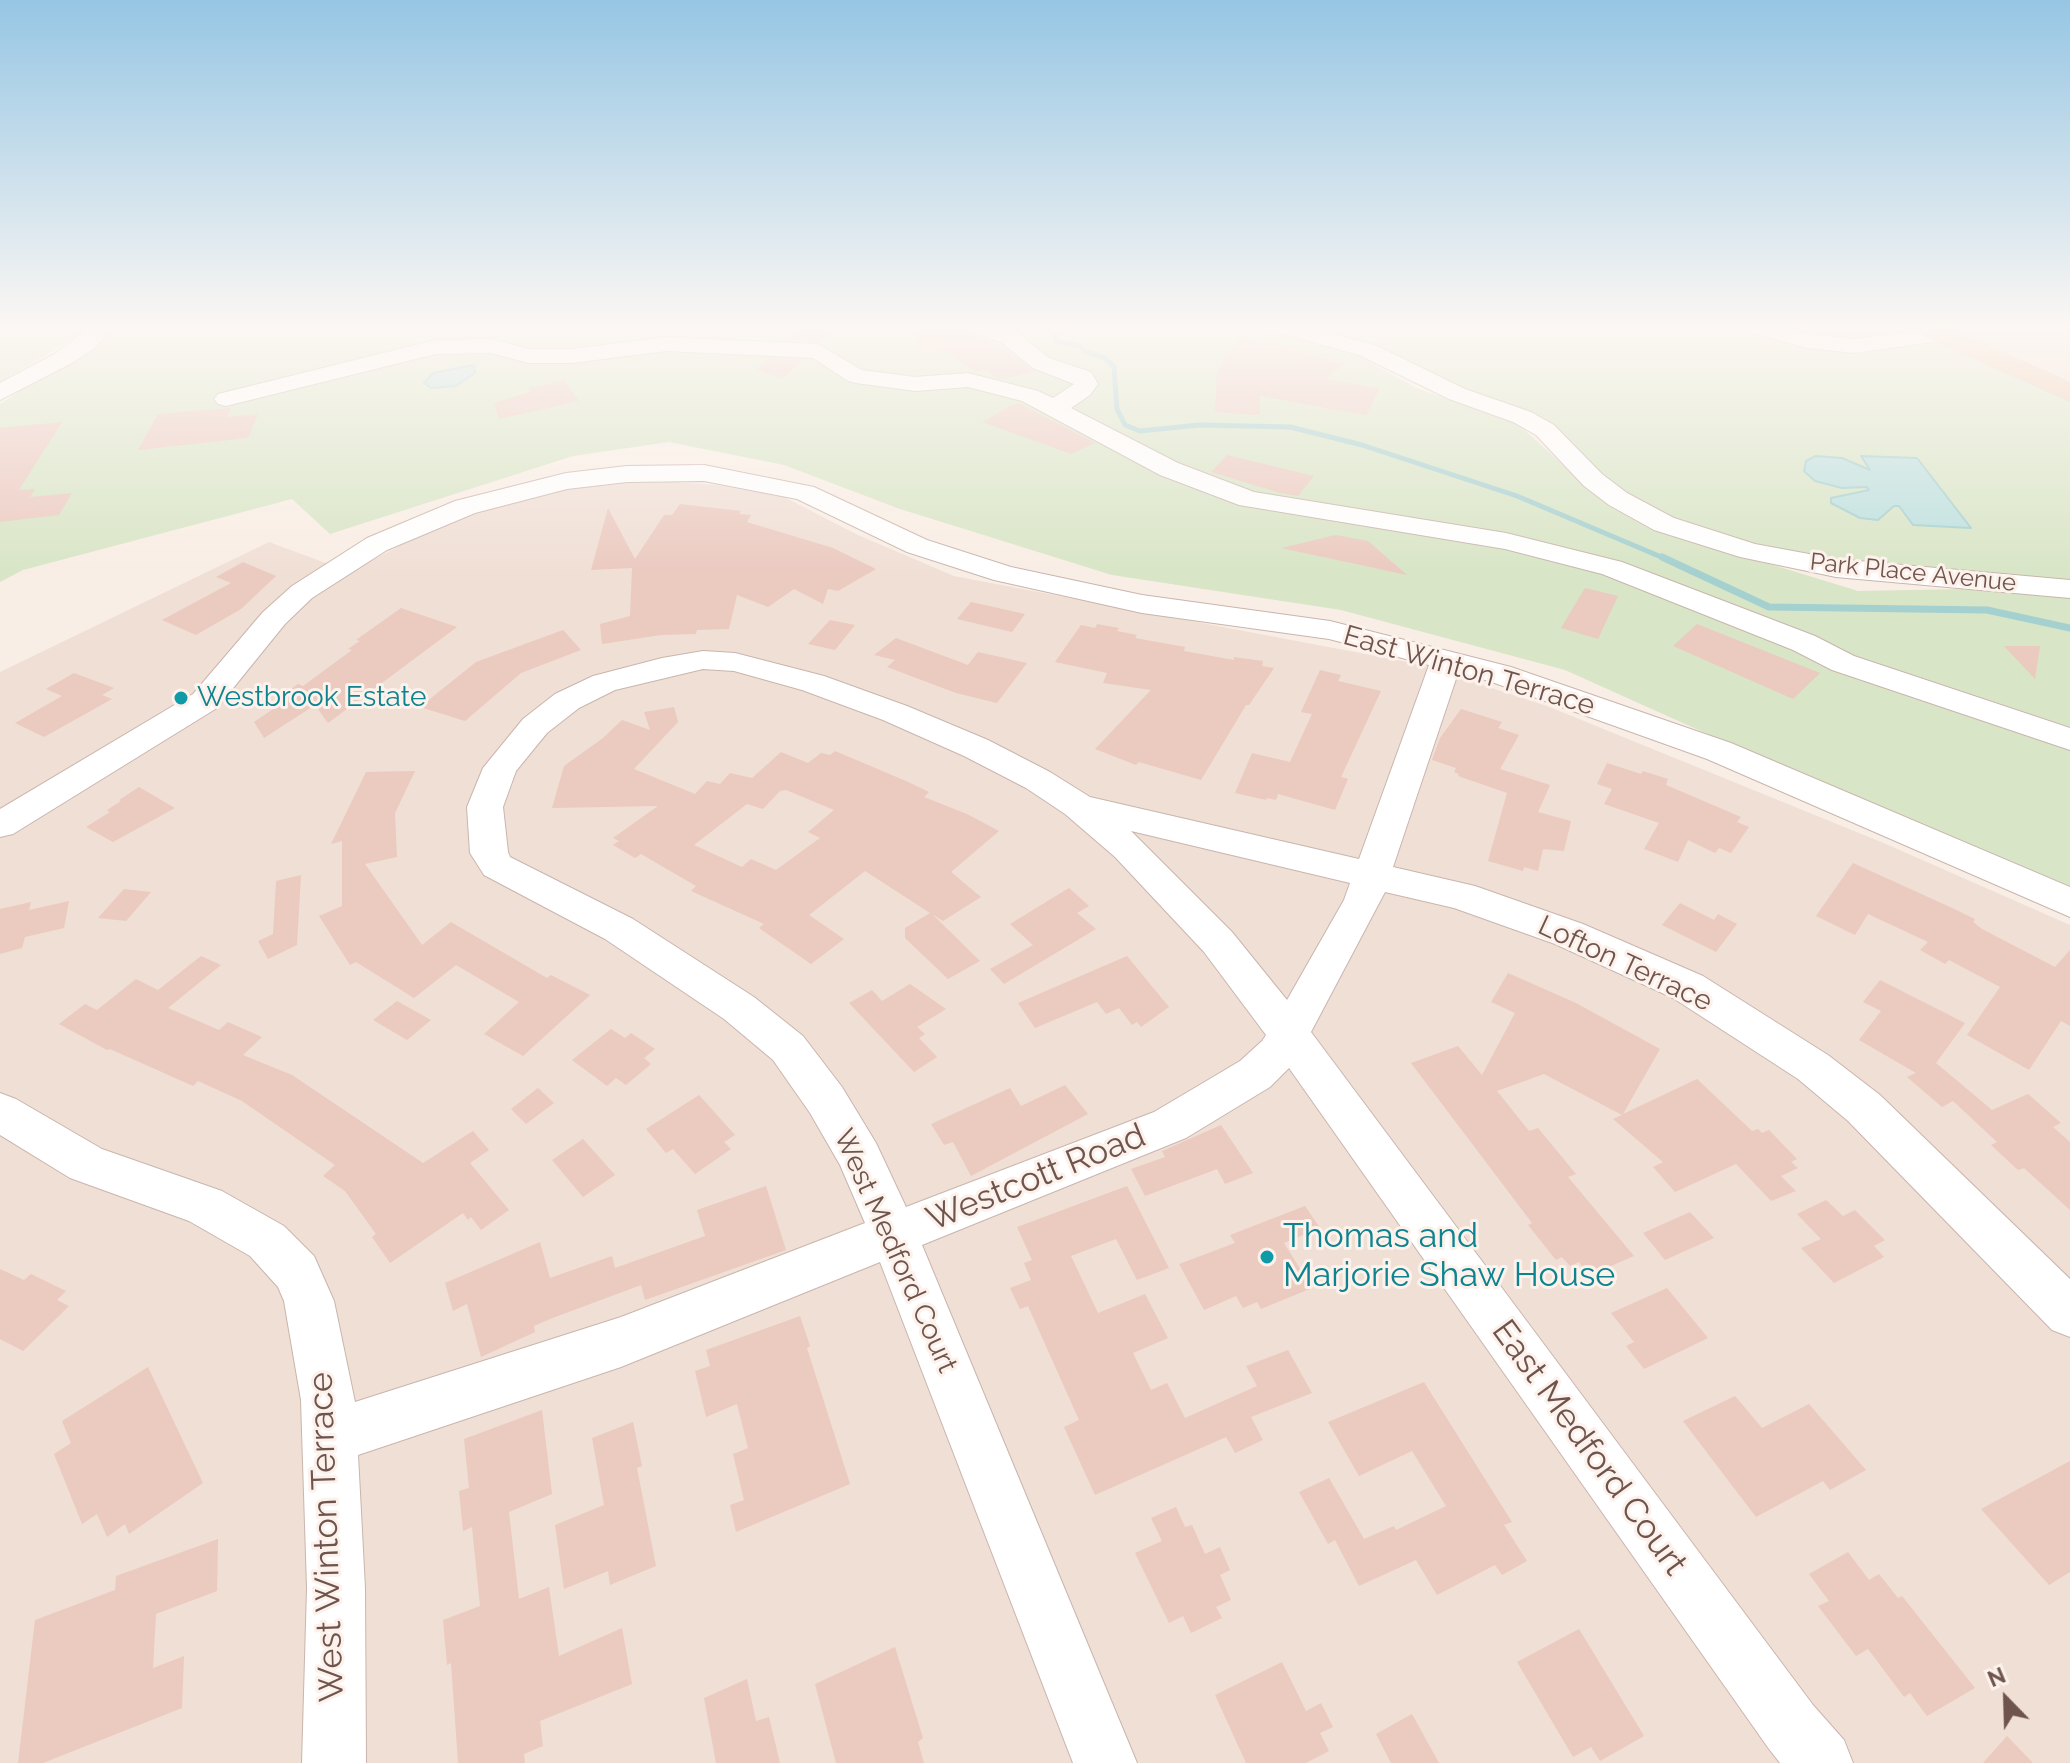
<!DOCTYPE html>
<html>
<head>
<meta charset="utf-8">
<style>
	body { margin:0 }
	#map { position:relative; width:2070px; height:1763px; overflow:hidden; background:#f9eee5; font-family:Raleway,sans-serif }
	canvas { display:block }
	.north { position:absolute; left:1966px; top:1659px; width:80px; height:80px; -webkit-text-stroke:6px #fcf2eb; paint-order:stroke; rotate:337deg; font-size:22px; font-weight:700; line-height:32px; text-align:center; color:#6f544e }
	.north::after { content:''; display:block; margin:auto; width:28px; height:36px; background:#6f544e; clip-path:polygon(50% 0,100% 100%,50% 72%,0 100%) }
</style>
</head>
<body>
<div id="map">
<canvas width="2070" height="1763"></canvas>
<div class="north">N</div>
</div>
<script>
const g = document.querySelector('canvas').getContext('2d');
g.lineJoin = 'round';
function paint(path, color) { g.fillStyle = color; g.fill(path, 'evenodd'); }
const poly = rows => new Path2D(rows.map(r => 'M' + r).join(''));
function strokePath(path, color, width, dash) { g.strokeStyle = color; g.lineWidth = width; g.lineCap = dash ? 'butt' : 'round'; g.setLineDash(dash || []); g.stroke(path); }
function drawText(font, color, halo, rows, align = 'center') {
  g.font = font + ' Raleway,sans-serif'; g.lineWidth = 6; g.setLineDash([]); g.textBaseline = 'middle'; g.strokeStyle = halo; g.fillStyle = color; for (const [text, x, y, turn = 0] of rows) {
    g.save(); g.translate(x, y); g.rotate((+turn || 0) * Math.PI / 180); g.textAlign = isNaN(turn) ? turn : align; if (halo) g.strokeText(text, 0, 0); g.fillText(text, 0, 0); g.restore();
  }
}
paint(poly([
	[1751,328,2070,328,2070,400,1883,348,1776,337],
	[645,480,717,485,784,497,858,535,954,576,1418,664,1547,706,1886,844,2070,925,2070,1763,0,1763,0,672,269,542,350,572,441,524,554,491]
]), '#f0dfd5');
paint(poly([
	[0,328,91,328,0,382],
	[109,328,1257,328,1357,355,1416,388,1518,424,1605,503,1656,529,1858,591,2070,587,2070,897,1565,670,1341,610,1112,575,900,509,784,465,669,442,573,456,330,534,292,499,23,570,0,582,0,404,106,335],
	[1312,328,1751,328,1776,337,1818,345,1937,339,2070,400,2070,584,1864,565,1754,544,1694,526,1646,507,1601,478,1550,423,1433,378,1361,343]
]), '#d8e5c6');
const water = poly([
	[474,365,475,373,456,386,431,388,424,383,433,373,474,365],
	[1815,456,1842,458,1870,470,1861,456,1917,458,1971,528,1913,525,1899,506,1894,506,1878,520,1860,518,1831,503,1831,498,1869,490,1867,487,1842,488,1815,481,1804,471,1806,461,1815,456]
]);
paint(water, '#bce0df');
strokePath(water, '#a4d0cf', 2);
strokePath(poly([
	[1053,328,1056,341,1080,346,1084,351,1105,358,1114,367,1117,409,1125,425,1140,431,1199,425,1290,427,1362,445,1517,496,1666,559]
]), '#a4d0cf', 5);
strokePath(poly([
	[1662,557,1769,607,1987,610,2070,628]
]), '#a4d0cf', 7);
paint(poly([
	[800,328,835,328,821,342,788,340],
	[918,328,965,328,975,336,1000,346,1035,372,1004,379,992,376,988,370,976,372,946,351,917,349],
	[1240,336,1343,364,1325,379,1380,388,1366,415,1260,396,1260,415,1215,412,1217,372],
	[768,359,802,360,783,379,756,370],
	[564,380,579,401,499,419,494,403,531,392,528,388],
	[1016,403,1021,404,1095,443,1071,454,982,422],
	[231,408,227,417,258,414,248,438,138,450,158,414],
	[62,422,19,490,35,489,30,497,72,493,59,515,0,522,0,428],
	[1227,455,1314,476,1298,496,1280,493,1211,472],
	[680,504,741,511,739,514,751,515,747,522,833,548,876,569,838,591,828,589,823,604,794,589,768,607,737,595,729,629,697,630,696,634,661,635,602,644,600,624,630,616,632,568,591,570,608,508,635,559,664,515,672,515],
	[1336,535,1368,541,1407,575,1281,548],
	[243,562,276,576,241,609,196,635,162,620,231,583,216,577],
	[1585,588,1618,596,1598,639,1561,628],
	[971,602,1025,614,1012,632,957,619],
	[401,608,457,627,328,723,315,705,264,738,254,722,282,703,274,701,298,684,303,686,352,650,348,649,360,641,356,640],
	[830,620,855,625,835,650,808,644],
	[1097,624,1119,628,1117,631,1137,635,1135,638,1185,647,1184,651,1234,660,1234,657,1263,661,1262,666,1274,668,1249,705,1246,705,1201,780,1139,762,1136,765,1095,749,1151,690,1103,683,1107,673,1055,662,1081,625,1095,628],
	[1697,624,1820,673,1793,699,1673,646],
	[563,630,581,650,521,673,465,721,420,707,476,662],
	[896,638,968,665,978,652,1027,663,997,703,956,693,887,667,895,660,874,655],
	[2004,646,2040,646,2035,679],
	[1320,670,1341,675,1338,681,1381,691,1341,777,1348,779,1335,810,1278,794,1276,800,1267,798,1266,800,1235,793,1252,753,1290,762,1312,714,1301,712],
	[74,673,114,688,102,695,112,699,44,737,15,723,62,696,46,689],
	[674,707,678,722,634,769,695,794,707,781,720,784,730,773,752,778,781,752,808,763,821,753,830,755,835,751,906,781,929,792,924,797,967,814,999,831,951,872,981,897,943,921,932,914,980,961,948,979,905,938,905,928,930,913,865,871,809,915,844,939,811,964,759,928,764,924,691,891,696,886,641,854,635,858,613,845,619,841,613,838,658,806,552,808,564,766,603,738,622,720,650,730,644,712],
	[786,790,834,810,808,832,820,838,776,870,751,859,742,867,694,845,747,804,763,809,780,791],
	[1461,709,1502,722,1498,728,1519,735,1500,769,1550,785,1538,812,1571,821,1564,851,1543,849,1538,871,1524,867,1523,871,1488,861,1507,793,1458,776,1459,774,1454,772,1456,768,1432,760,1440,738],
	[1607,763,1641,774,1643,771,1668,779,1666,785,1741,817,1737,822,1749,827,1731,853,1719,848,1715,853,1688,840,1678,862,1644,849,1659,823,1604,804,1612,789,1597,784],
	[415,771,395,813,397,857,365,864,422,945,451,922,547,978,551,975,590,995,523,1056,484,1034,519,1002,456,965,414,998,356,962,350,965,319,916,342,906,342,841,331,844,366,772],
	[139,787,175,808,113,842,86,827,110,812,107,810,121,801,119,800],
	[1853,863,1950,907,1975,919,1973,922,1982,929,2055,967,2070,950,2070,1026,2061,1021,2029,1070,1967,1035,2000,987,1949,960,1945,964,1920,950,1928,942,1868,914,1855,935,1816,916],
	[301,875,297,945,268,959,258,941,273,934,276,881],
	[1069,888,1089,906,1077,913,1096,929,1004,984,990,969,1033,945,1010,924],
	[124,889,151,892,126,921,98,918],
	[69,901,64,928,25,937,22,948,0,954,0,909,31,902,29,910],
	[1680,903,1714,920,1718,914,1737,924,1716,952,1662,925],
	[201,956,221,965,168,1008,219,1030,228,1022,262,1037,243,1055,292,1075,423,1163,473,1131,489,1150,470,1163,509,1210,481,1230,471,1217,468,1220,463,1213,390,1263,372,1237,376,1234,345,1191,323,1176,335,1165,242,1101,198,1081,193,1086,110,1049,107,1050,59,1024,85,1004,97,1010,136,979,158,990],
	[1127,956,1169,1007,1141,1027,1137,1022,1132,1025,1119,1008,1106,1014,1097,1002,1035,1028,1018,1003],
	[1508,973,1576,1003,1660,1049,1623,1114,1697,1079,1752,1131,1758,1129,1762,1133,1769,1130,1797,1159,1791,1162,1798,1168,1781,1176,1796,1191,1771,1201,1736,1164,1675,1192,1653,1167,1663,1162,1613,1119,1622,1115,1544,1074,1497,1091,1529,1131,1538,1128,1576,1174,1568,1177,1634,1256,1595,1273,1590,1267,1584,1269,1579,1262,1570,1266,1562,1257,1556,1260,1528,1225,1532,1223,1411,1063,1458,1046,1482,1075,1515,1013,1491,1002],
	[1880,980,1965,1023,1936,1063,1992,1110,2028,1094,2061,1123,2053,1127,2070,1142,2070,1210,2024,1168,2018,1170,1991,1145,1997,1142,1953,1101,1942,1107,1907,1077,1916,1073,1859,1040,1881,1011,1863,1002],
	[910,984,946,1009,917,1027,925,1034,919,1038,937,1057,914,1072,849,1003,872,990,882,1001],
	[397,1001,431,1020,407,1040,373,1020],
	[611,1029,625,1038,631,1033,655,1049,644,1058,651,1064,626,1085,616,1078,607,1086,572,1060],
	[1065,1085,1088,1114,971,1176,953,1142,944,1145,931,1124,1010,1088,1021,1106],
	[538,1088,554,1103,526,1124,511,1109],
	[699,1095,735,1135,724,1142,731,1149,695,1174,673,1149,666,1153,646,1129],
	[1221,1125,1253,1173,1225,1184,1217,1169,1145,1196,1131,1169,1165,1157,1162,1151],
	[583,1139,615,1175,583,1197,552,1160],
	[766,1186,786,1250,645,1300,641,1285,550,1319,534,1326,535,1332,481,1357,467,1304,453,1311,445,1283,540,1242,550,1278,612,1256,615,1268,705,1236,697,1210],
	[1127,1186,1169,1268,1137,1280,1116,1239,1071,1256,1098,1313,1145,1294,1168,1338,1133,1353,1151,1390,1167,1383,1185,1418,1257,1386,1246,1366,1288,1350,1312,1393,1251,1417,1263,1440,1235,1453,1226,1437,1095,1495,1064,1427,1079,1420,1028,1306,1020,1309,1010,1288,1031,1280,1024,1263,1032,1260,1017,1227],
	[1826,1200,1843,1216,1855,1210,1885,1240,1874,1246,1884,1257,1834,1283,1801,1248,1821,1239,1797,1214],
	[1305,1206,1320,1228,1284,1243,1312,1288,1261,1309,1257,1302,1243,1308,1236,1296,1204,1310,1179,1264,1235,1243,1230,1235],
	[1690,1212,1714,1238,1665,1260,1643,1233],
	[0,1269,24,1280,31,1274,66,1291,57,1300,69,1306,23,1351,0,1339],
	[1667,1288,1708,1338,1644,1369,1626,1346,1634,1342,1611,1313],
	[800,1316,810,1346,807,1348,850,1484,736,1532,730,1505,744,1500,733,1454,748,1448,737,1404,706,1417,695,1371,710,1366,706,1350],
	[148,1367,203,1483,129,1534,125,1524,107,1537,97,1514,82,1524,54,1454,71,1443,62,1421],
	[1424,1382,1512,1522,1504,1525,1527,1561,1502,1575,1495,1565,1437,1595,1416,1560,1359,1586,1335,1540,1328,1544,1299,1492,1329,1478,1364,1539,1394,1526,1396,1530,1446,1506,1412,1451,1359,1476,1328,1422],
	[1735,1396,1762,1428,1809,1404,1866,1470,1830,1490,1823,1481,1756,1517,1683,1421],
	[542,1410,552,1494,509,1512,519,1599,549,1587,559,1656,622,1628,632,1684,540,1721,543,1746,524,1754,525,1763,458,1763,451,1663,447,1665,443,1620,480,1606,472,1527,463,1531,459,1491,469,1488,464,1439],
	[633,1422,642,1466,637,1468,656,1566,610,1585,608,1571,564,1589,555,1525,604,1505,592,1438],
	[2070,1461,2070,1572,2049,1585,1981,1509],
	[1176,1507,1185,1527,1192,1525,1205,1554,1220,1547,1230,1570,1220,1575,1231,1600,1216,1607,1222,1618,1191,1633,1183,1616,1169,1623,1135,1553,1162,1541,1151,1518],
	[218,1539,217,1591,156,1614,153,1668,184,1656,182,1708,43,1763,18,1763,35,1620,115,1590,116,1576],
	[1848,1552,1869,1580,1879,1574,1898,1598,1902,1596,1975,1688,1927,1716,1910,1693,1904,1697,1868,1649,1856,1656,1818,1606,1829,1601,1809,1574],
	[1579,1629,1644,1736,1600,1761,1591,1747,1573,1757,1517,1662],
	[895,1647,923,1738,918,1742,924,1763,836,1763,815,1684],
	[1282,1662,1306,1711,1321,1703,1333,1727,1320,1733,1329,1751,1306,1763,1246,1763,1215,1695],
	[747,1679,756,1721,769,1717,780,1763,716,1763,704,1698],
	[1412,1714,1439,1763,1391,1763,1376,1734],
	[2007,1736,2033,1763,1983,1763]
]), '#ebcac0');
const minor = poly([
	[88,328,111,328,96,347,72,363,0,400,0,383,56,353,88,328],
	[973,328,1004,328,1018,333,1049,358,1091,372,1098,384,1090,395,1071,408,1178,463,1254,492,1506,533,1622,562,1815,636,1854,656,2070,728,2070,750,1832,670,1793,650,1602,574,1505,549,1239,505,1160,475,1022,401,968,387,915,391,856,383,848,381,813,358,666,351,572,363,529,363,491,353,436,354,226,406,218,404,214,399,218,394,436,340,491,339,529,349,572,349,666,337,818,344,862,370,915,377,968,373,1038,391,1053,398,1074,384,1033,368,1002,343,976,333,973,328],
	[1276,328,1311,328,1375,345,1465,389,1531,412,1554,425,1602,474,1627,493,1674,518,1755,544,1836,559,2070,580,2070,598,1836,577,1740,557,1654,530,1609,505,1584,486,1536,435,1513,422,1449,399,1359,355,1279,333,1276,328],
	[1749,328,1784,328,1808,334,1855,339,1936,328,1948,329,1951,334,1940,341,1855,353,1807,348,1752,333,1749,328],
	[704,465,814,487,927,540,1011,567,1142,595,1330,621,1511,667,1731,743,2070,887,2070,917,1707,759,1489,681,1458,673,1393,867,1475,886,1583,924,1703,976,1828,1055,1880,1095,2070,1279,2070,1337,2052,1330,1848,1121,1798,1079,1673,998,1555,944,1454,908,1385,892,1311,1032,1813,1705,1844,1740,1853,1763,1780,1763,1769,1749,1289,1068,1270,1087,1186,1138,922,1245,1137,1763,1073,1763,880,1262,621,1367,358,1455,365,1588,366,1763,302,1763,307,1588,301,1400,284,1301,278,1287,250,1256,189,1221,70,1178,0,1135,0,1093,16,1099,102,1149,222,1191,284,1226,314,1256,334,1301,355,1402,621,1317,865,1223,840,1165,810,1113,773,1060,724,1019,605,939,484,875,470,853,467,807,483,768,523,719,555,694,593,676,662,658,703,651,735,653,824,676,907,706,988,740,1050,772,1090,797,1359,859,1429,665,1329,639,1142,613,994,580,907,552,797,499,704,481,627,482,567,489,475,513,387,550,312,598,285,624,217,708,13,834,0,837,0,809,193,694,263,612,292,586,367,538,455,501,566,473,627,466,704,465],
	[703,669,734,671,802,690,883,720,964,756,1026,788,1065,814,1115,857,1204,952,1266,1035,1262,1041,1240,1061,1154,1112,906,1207,876,1143,842,1087,803,1036,754,997,633,919,510,857,508,852,503,807,516,771,547,733,579,708,615,690,703,669],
	[1131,831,1350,883,1344,900,1287,1000,1232,932,1131,831]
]);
const major = poly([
	[1914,328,1948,328,2070,383,2070,401,1918,333,1914,328]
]);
strokePath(minor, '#c9b5ad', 2);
strokePath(major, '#d4ccca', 2);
paint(minor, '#fff');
paint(major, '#f0c7a6');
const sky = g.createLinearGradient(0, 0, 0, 575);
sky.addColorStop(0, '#96c6e4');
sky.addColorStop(0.57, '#fcf7f3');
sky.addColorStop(1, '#fcf7f300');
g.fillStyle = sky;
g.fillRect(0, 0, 2070, 575);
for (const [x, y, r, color] of [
	[181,698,8,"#0f9aa8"],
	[1267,1257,8,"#0f9aa8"]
]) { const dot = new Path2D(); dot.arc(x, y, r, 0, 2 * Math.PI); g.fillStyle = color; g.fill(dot); strokePath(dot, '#fcf2eb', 3); }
drawText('24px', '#6f544e', '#fcf2eb', [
	["Park Place Avenue",1913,573,6]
]);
drawText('28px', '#6f544e', '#fcf2eb', [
	["East Winton Terrace",1469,671,16],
	["Lofton Terrace",1625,964,25],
	["West Medford Court",895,1251,66]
]);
drawText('28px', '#0d838f', '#fcf2eb', [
	["Westbrook Estate",197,698]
], 'left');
drawText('34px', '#6f544e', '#fcf2eb', [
	["Westcott Road",1036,1178,-22],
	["East Medford Court",1589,1448,54],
	["West Winton Terrace",327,1537,-92]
]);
drawText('34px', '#0d838f', '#fcf2eb', [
	["Thomas and",1283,1237],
	["Marjorie Shaw House",1283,1276]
], 'left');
</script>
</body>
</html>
